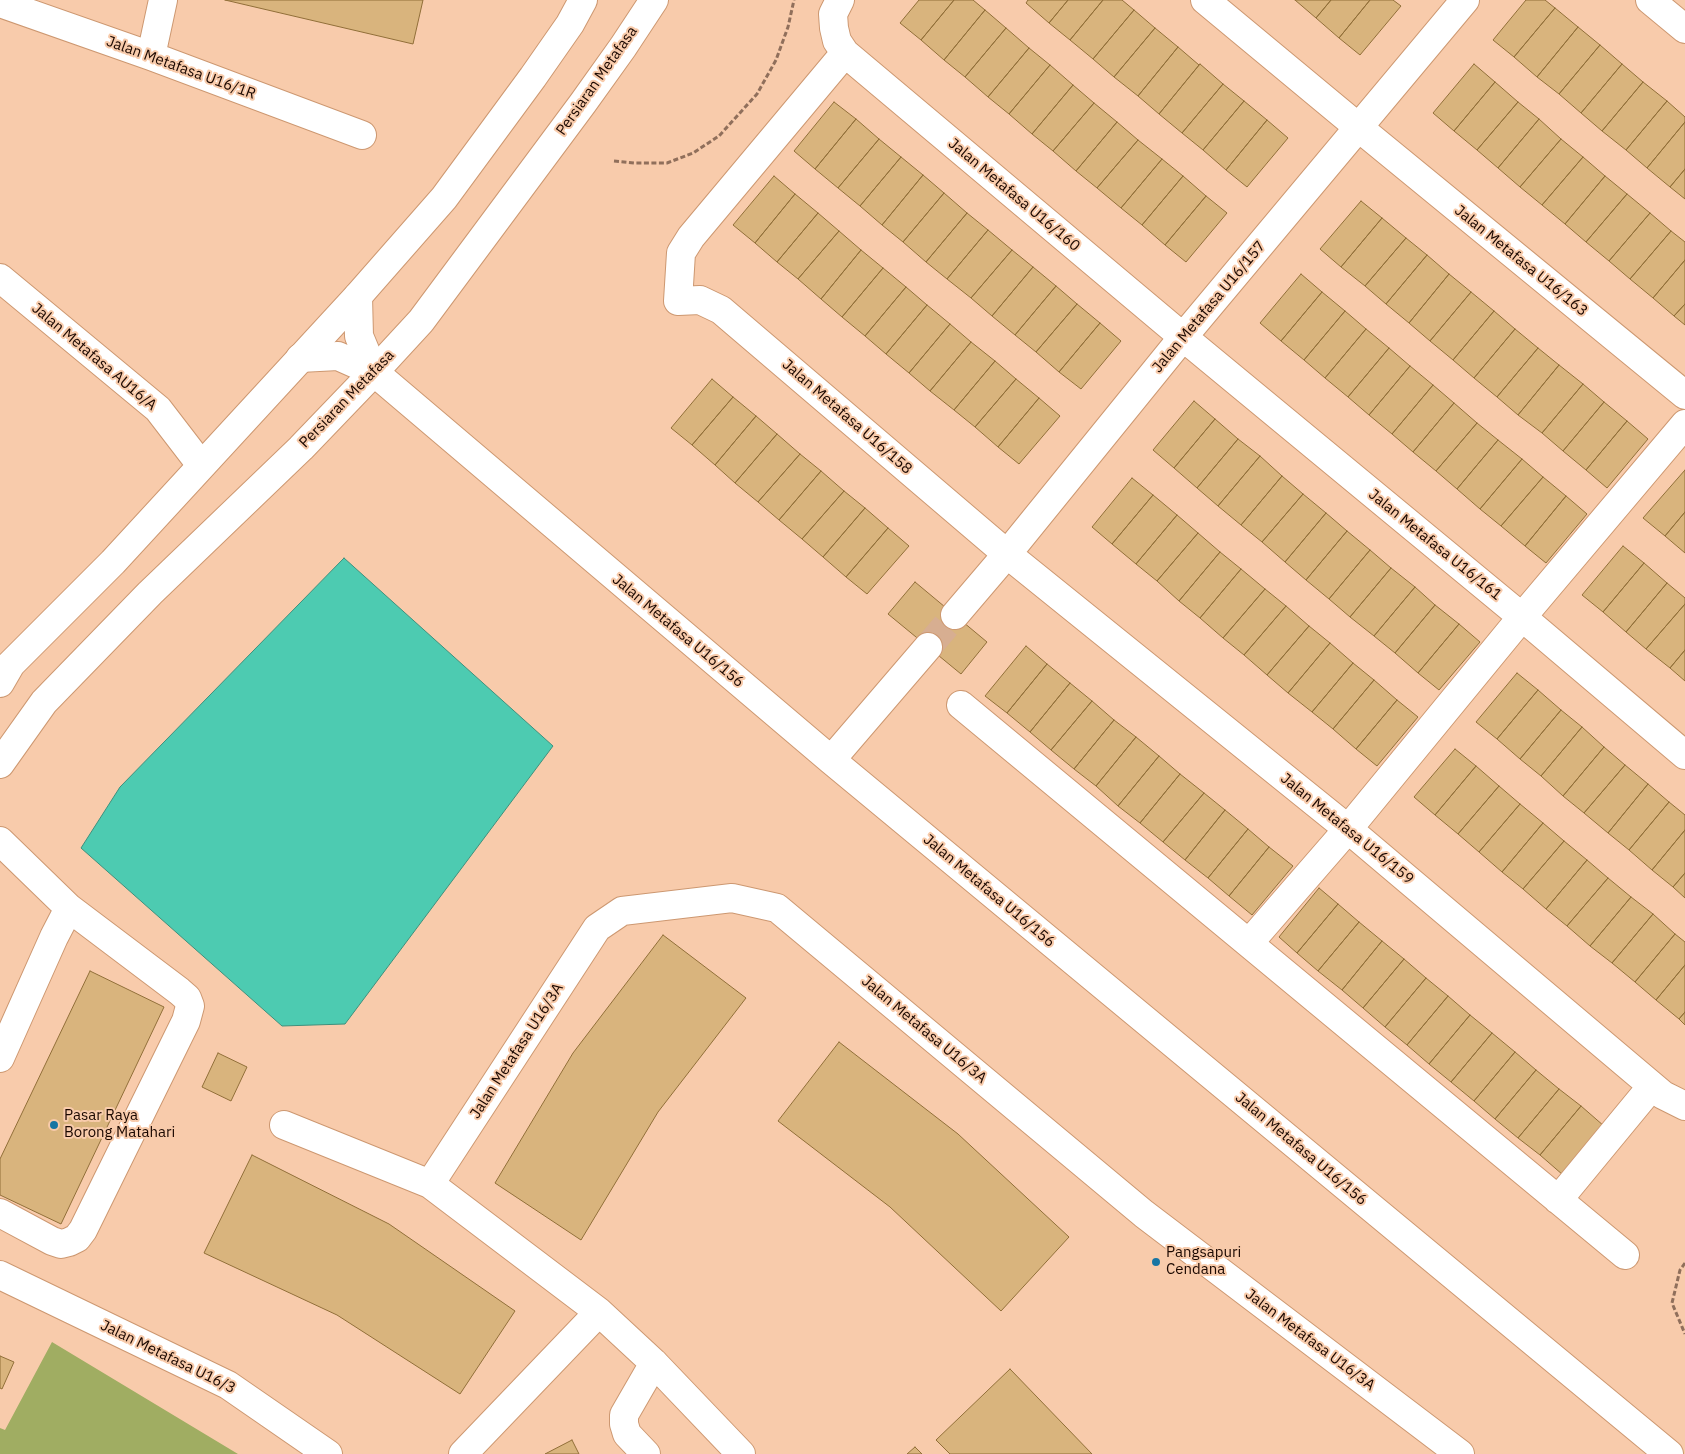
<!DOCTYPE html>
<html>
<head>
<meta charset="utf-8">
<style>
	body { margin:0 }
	canvas { display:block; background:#f8cbab }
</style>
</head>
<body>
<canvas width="1685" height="1454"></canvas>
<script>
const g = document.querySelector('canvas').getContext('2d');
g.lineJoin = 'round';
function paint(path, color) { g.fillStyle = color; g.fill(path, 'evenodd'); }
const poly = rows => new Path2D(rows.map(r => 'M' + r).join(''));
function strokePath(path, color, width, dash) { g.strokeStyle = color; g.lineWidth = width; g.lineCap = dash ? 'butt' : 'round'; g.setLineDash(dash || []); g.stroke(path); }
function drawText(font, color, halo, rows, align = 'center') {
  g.font = font + ' "IBM Plex Sans",sans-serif'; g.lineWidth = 4; g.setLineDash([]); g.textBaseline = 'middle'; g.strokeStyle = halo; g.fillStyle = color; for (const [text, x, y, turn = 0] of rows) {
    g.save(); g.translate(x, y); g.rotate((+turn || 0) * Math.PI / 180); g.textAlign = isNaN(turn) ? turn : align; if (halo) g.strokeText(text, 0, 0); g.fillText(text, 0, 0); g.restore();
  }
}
paint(poly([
	[52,1342,238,1454,0,1454,0,1428,5,1430]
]), '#a0ad62');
const water = poly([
	[344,558,553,746,345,1024,282,1026,81,848,120,787,344,558]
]);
paint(water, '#4dcbb1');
strokePath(water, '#3e907c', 1);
const building = poly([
	[225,0,423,0,413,44,225,0],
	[919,0,954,0,921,40,900,23,919,0],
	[954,0,973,0,985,10,944,60,921,40,954,0],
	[1028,0,1068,0,1049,23,1026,3,1028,0],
	[1068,0,1103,0,1070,40,1049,23,1068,0],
	[1103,0,1122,0,1134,10,1093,59,1070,40,1103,0],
	[1295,0,1331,0,1316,18,1295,0],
	[1331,0,1370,0,1339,38,1316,18,1331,0],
	[1370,0,1393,0,1401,6,1360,55,1339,38,1370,0],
	[1526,0,1545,0,1555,8,1514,57,1493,40,1526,0],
	[1555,8,1578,27,1537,77,1514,57,1555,8],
	[985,10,1006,28,965,77,944,60,985,10],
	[1134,10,1155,28,1114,77,1093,59,1134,10],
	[1578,27,1600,45,1559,94,1537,77,1578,27],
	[1006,28,1029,48,988,97,965,77,1006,28],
	[1155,28,1178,47,1138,96,1114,77,1155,28],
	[1600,45,1622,64,1581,113,1559,94,1600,45],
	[1178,47,1199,65,1159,114,1138,96,1178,47],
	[1029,48,1050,65,1009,114,988,97,1029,48],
	[1200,64,1223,84,1182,133,1159,114,1200,64],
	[1474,64,1495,82,1454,131,1433,113,1474,64],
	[1622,64,1643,82,1602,131,1581,113,1622,64],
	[1050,65,1073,85,1032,134,1009,114,1050,65],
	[1495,82,1518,102,1477,150,1454,131,1495,82],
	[1643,82,1667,101,1626,150,1602,131,1643,82],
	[1223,84,1244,101,1203,150,1182,133,1223,84],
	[1073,85,1094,103,1053,151,1032,134,1073,85],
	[1244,101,1267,120,1226,170,1203,150,1244,101],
	[1667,101,1685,117,1685,122,1647,168,1626,150,1667,101],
	[834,102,856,119,815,169,794,151,834,102],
	[1518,102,1539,119,1498,168,1477,150,1518,102],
	[1094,103,1117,122,1076,171,1053,151,1094,103],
	[856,119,879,139,838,188,815,169,856,119],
	[1539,119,1561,139,1520,187,1498,168,1539,119],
	[1267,120,1288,138,1247,187,1226,170,1267,120],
	[1117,122,1138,140,1097,188,1076,171,1117,122],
	[1685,122,1685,169,1670,187,1647,168,1685,122],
	[879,139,901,157,860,206,838,188,879,139],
	[1561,139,1583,157,1542,205,1520,187,1561,139],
	[1138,140,1162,159,1121,208,1097,188,1138,140],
	[901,157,923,175,882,225,860,206,901,157],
	[1583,157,1605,176,1565,224,1542,205,1583,157],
	[1162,159,1183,176,1142,225,1121,208,1162,159],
	[1685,169,1685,199,1670,187,1685,169],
	[923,175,944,193,903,242,882,225,923,175],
	[774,176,795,194,755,243,733,225,774,176],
	[1183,176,1206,196,1165,245,1142,225,1183,176],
	[1605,176,1627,194,1586,242,1565,224,1605,176],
	[944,193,967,213,926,262,903,242,944,193],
	[795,194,818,213,777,262,755,243,795,194],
	[1627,194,1650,213,1609,261,1586,242,1627,194],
	[1206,196,1227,213,1186,262,1165,245,1206,196],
	[1361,201,1382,218,1341,267,1320,249,1361,201],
	[818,213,839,231,798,279,777,262,818,213],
	[967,213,988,230,947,279,926,262,967,213],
	[1650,213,1671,231,1630,279,1609,261,1650,213],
	[1382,218,1406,238,1365,286,1341,267,1382,218],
	[988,230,1012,250,971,298,947,279,988,230],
	[839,231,861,250,821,299,798,279,839,231],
	[1671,231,1685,242,1685,260,1653,298,1630,279,1671,231],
	[1406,238,1427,255,1386,304,1365,286,1406,238],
	[861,250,883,268,842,317,821,299,861,250],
	[1012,250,1033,267,992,316,971,298,1012,250],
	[1427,255,1449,274,1409,323,1386,304,1427,255],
	[1685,260,1685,304,1674,316,1653,298,1685,260],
	[1033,267,1056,286,1015,335,992,316,1033,267],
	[883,268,906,287,865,336,842,317,883,268],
	[1301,274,1322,292,1281,341,1260,323,1301,274],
	[1449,274,1471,292,1430,341,1409,323,1449,274],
	[1056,286,1077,304,1036,352,1015,335,1056,286],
	[906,287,927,305,886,354,865,336,906,287],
	[1322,292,1345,311,1304,360,1281,341,1322,292],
	[1471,292,1494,311,1453,360,1430,341,1471,292],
	[1077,304,1100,323,1059,372,1036,352,1077,304],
	[1685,304,1685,325,1674,316,1685,304],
	[927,305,950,324,909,373,886,354,927,305],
	[1345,311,1366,329,1325,378,1304,360,1345,311],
	[1494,311,1515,329,1474,378,1453,360,1494,311],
	[1100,323,1121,341,1081,389,1059,372,1100,323],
	[950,324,971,342,930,391,909,373,950,324],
	[1366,329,1389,348,1348,397,1325,378,1366,329],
	[1515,329,1538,348,1497,397,1474,378,1515,329],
	[971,342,995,361,954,410,930,391,971,342],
	[1389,348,1410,366,1369,415,1348,397,1389,348],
	[1538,348,1559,365,1518,415,1497,397,1538,348],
	[995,361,1016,379,975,427,954,410,995,361],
	[1559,365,1583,384,1542,433,1518,415,1559,365],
	[1410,366,1433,385,1392,434,1369,415,1410,366],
	[712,379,733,397,692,445,671,428,712,379],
	[1016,379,1039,398,998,447,975,427,1016,379],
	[1583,384,1604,402,1563,451,1542,433,1583,384],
	[1433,385,1454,403,1413,452,1392,434,1433,385],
	[733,397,756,416,715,465,692,445,733,397],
	[1039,398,1060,416,1019,464,998,447,1039,398],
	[1194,401,1215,419,1174,468,1153,450,1194,401],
	[1604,402,1627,421,1586,470,1563,451,1604,402],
	[1454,403,1477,423,1436,471,1413,452,1454,403],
	[756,416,777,434,735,483,715,465,756,416],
	[1215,419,1238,439,1197,488,1174,468,1215,419],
	[1627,421,1648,439,1607,488,1586,470,1627,421],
	[1477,423,1498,440,1457,489,1436,471,1477,423],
	[777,434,800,454,758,502,735,483,777,434],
	[1238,439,1260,456,1218,506,1197,488,1238,439],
	[1498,440,1522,459,1480,509,1457,489,1498,440],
	[800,454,821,471,779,520,758,502,800,454],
	[1260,456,1282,476,1241,525,1218,506,1260,456],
	[1522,459,1543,477,1501,526,1480,509,1522,459],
	[1685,470,1685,512,1665,536,1643,518,1685,470],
	[821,471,844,491,802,539,779,520,821,471],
	[1282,476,1303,494,1262,542,1241,525,1282,476],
	[1543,477,1566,496,1525,546,1501,526,1543,477],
	[1132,478,1153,495,1112,544,1092,527,1132,478],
	[844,491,865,508,823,557,802,539,844,491],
	[1303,494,1326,513,1285,562,1262,542,1303,494],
	[1153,495,1177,515,1136,564,1112,544,1153,495],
	[1566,496,1587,514,1546,563,1525,546,1566,496],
	[865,508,888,528,846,577,823,557,865,508],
	[1685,512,1685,553,1665,536,1685,512],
	[1326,513,1347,531,1306,580,1285,562,1326,513],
	[1177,515,1198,533,1157,581,1136,564,1177,515],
	[888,528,909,546,867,594,846,577,888,528],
	[1347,531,1370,550,1329,599,1306,580,1347,531],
	[1198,533,1220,552,1179,601,1157,581,1198,533],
	[1623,546,1644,563,1603,612,1582,595,1623,546],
	[1370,550,1391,568,1350,617,1329,599,1370,550],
	[1220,552,1241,569,1200,618,1179,601,1220,552],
	[1644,563,1667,583,1626,632,1603,612,1644,563],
	[1391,568,1415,587,1374,636,1350,617,1391,568],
	[1241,569,1265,589,1223,638,1200,618,1241,569],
	[915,582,987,642,961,674,888,614,915,582],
	[1667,583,1685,598,1685,604,1646,649,1626,632,1667,583],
	[1415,587,1435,605,1395,653,1374,636,1415,587],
	[1265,589,1286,606,1244,655,1223,638,1265,589],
	[1685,604,1685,650,1670,668,1646,649,1685,604],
	[1435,605,1459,624,1418,673,1395,653,1435,605],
	[1286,606,1309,626,1267,675,1244,655,1286,606],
	[1459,624,1480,642,1439,690,1418,673,1459,624],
	[1309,626,1330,643,1288,693,1267,675,1309,626],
	[1330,643,1353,663,1312,712,1288,693,1330,643],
	[1026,646,1047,664,1007,713,985,696,1026,646],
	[1685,650,1685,681,1670,668,1685,650],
	[1353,663,1374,680,1333,729,1312,712,1353,663],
	[1047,664,1070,683,1030,732,1007,713,1047,664],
	[1517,673,1538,690,1497,739,1476,722,1517,673],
	[1374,680,1397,700,1356,749,1333,729,1374,680],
	[1070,683,1092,701,1051,750,1030,732,1070,683],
	[1538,690,1561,710,1520,759,1497,739,1538,690],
	[1397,700,1418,717,1377,766,1356,749,1397,700],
	[1092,701,1114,720,1074,769,1051,750,1092,701],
	[1561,710,1582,727,1541,776,1520,759,1561,710],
	[1114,720,1136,737,1096,786,1074,769,1114,720],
	[1582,727,1604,747,1563,796,1541,776,1582,727],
	[1136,737,1159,756,1118,806,1096,786,1136,737],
	[1604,747,1625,765,1584,813,1563,796,1604,747],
	[1455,749,1476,766,1435,815,1414,797,1455,749],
	[1159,756,1180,774,1140,823,1118,806,1159,756],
	[1625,765,1648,784,1608,833,1584,813,1625,765],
	[1476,766,1499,786,1458,834,1435,815,1476,766],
	[1180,774,1204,793,1163,842,1140,823,1180,774],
	[1648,784,1669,802,1629,850,1608,833,1648,784],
	[1499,786,1520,804,1479,852,1458,834,1499,786],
	[1204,793,1225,810,1185,860,1163,842,1204,793],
	[1669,802,1685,815,1685,830,1652,870,1629,850,1669,802],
	[1520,804,1543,823,1502,872,1479,852,1520,804],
	[1225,810,1248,829,1208,878,1185,860,1225,810],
	[1543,823,1564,841,1523,889,1502,872,1543,823],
	[1248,829,1269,847,1229,896,1208,878,1248,829],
	[1685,830,1685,873,1673,887,1652,870,1685,830],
	[1564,841,1587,860,1546,909,1523,889,1564,841],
	[1269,847,1293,866,1252,915,1229,896,1269,847],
	[1587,860,1608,878,1567,926,1546,909,1587,860],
	[1685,873,1685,898,1673,887,1685,873],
	[1608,878,1631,897,1590,946,1567,926,1608,878],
	[1319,888,1338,904,1297,953,1279,937,1319,888],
	[1631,897,1653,914,1612,963,1590,946,1631,897],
	[1338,904,1359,922,1318,971,1297,953,1338,904],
	[1653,914,1675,934,1635,982,1612,963,1653,914],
	[1359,922,1382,941,1342,990,1318,971,1359,922],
	[1675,934,1685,942,1685,965,1656,1000,1635,982,1675,934],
	[663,935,746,998,658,1112,581,1240,495,1183,573,1053,663,935],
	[1382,941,1404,959,1363,1008,1342,990,1382,941],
	[1404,959,1426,978,1385,1027,1363,1008,1404,959],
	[1685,965,1685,1012,1679,1019,1656,1000,1685,965],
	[90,971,164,1007,61,1224,0,1195,0,1159,90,971],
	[1426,978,1448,996,1407,1045,1385,1027,1426,978],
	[1448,996,1470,1015,1429,1064,1407,1045,1448,996],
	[1685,1012,1685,1025,1679,1019,1685,1012],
	[1470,1015,1492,1033,1451,1082,1429,1064,1470,1015],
	[1492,1033,1515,1052,1474,1101,1451,1082,1492,1033],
	[839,1042,958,1134,1069,1237,1001,1311,890,1207,778,1121,839,1042],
	[1515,1052,1536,1070,1495,1119,1474,1101,1515,1052],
	[218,1053,247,1067,231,1101,202,1087,218,1053],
	[1536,1070,1559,1089,1518,1138,1495,1119,1536,1070],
	[1559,1089,1581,1106,1540,1155,1518,1138,1559,1089],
	[1581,1106,1604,1126,1563,1175,1540,1155,1581,1106],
	[252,1155,389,1224,515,1311,460,1394,337,1315,204,1253,252,1155],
	[0,1356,14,1362,2,1389,0,1388,0,1356],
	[1010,1369,1092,1454,950,1454,936,1440,1010,1369],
	[572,1440,579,1454,545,1454,572,1440],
	[915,1447,922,1454,907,1454,915,1447]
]);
paint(building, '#d9b47d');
strokePath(building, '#916f39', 1);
strokePath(poly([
	[928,647,955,615]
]), '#d7ae91', 28, [28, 14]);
const minor = poly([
	[840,0,833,14,834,28,837,41,845,53,1183,337,1522,617,1685,755],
	[1205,0,1358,127,1685,395],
	[1650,0,1685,29],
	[0,3,151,56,362,135],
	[845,53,691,237,681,253,678,301,700,300,721,310,1007,554,1348,829,1663,1095,1685,1106],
	[151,56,163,0],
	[0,278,158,409,201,465],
	[358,296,359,336,374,372,831,760,1669,1454],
	[300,358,338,356,374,372],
	[955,615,1007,554,1183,337,1465,0],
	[961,705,1625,1255],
	[831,760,928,647],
	[0,841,69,908,179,991,187,998,190,1006,186,1021,83,1230,77,1238,69,1242,61,1244,52,1241,0,1213],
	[1249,943,1348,829,1522,617,1685,424],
	[0,1058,54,937,69,908],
	[284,1125,430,1184,599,1312,654,1363,741,1454],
	[430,1184,597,928,622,911,732,898,777,908,1144,1214,1460,1454],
	[1558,1200,1652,1086],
	[0,1275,228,1385,328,1454],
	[463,1454,599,1312],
	[646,1454,627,1434,624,1424,624,1415,654,1363]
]);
const major = poly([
	[0,683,11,664,113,562,358,296,444,198,533,77,570,24,583,0],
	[0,764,44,702,150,593,301,448,374,372,421,321,583,103,623,47,654,0]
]);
strokePath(minor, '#cd9871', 30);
strokePath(major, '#cd9871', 30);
strokePath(poly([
	[614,161,634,163,667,163,693,153,719,136,757,94,776,60,788,27,794,0],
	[1685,1263,1680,1270,1672,1303,1685,1334]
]), '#906f5b', 3, [5, 2.5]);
strokePath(minor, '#fff', 28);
strokePath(major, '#fff', 28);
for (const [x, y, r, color] of [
	[54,1125,5,"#1875a3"],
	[1156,1262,5,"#1875a3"]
]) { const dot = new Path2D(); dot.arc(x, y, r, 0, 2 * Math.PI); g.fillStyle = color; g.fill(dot); strokePath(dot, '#f8cbab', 2); }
drawText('15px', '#1b0800', '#f8cbab', [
	["Jalan Metafasa U16/1R",181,68,20],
	["Persiaran Metafasa",597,81,-55],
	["Jalan Metafasa U16/160",1014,195,40],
	["Jalan Metafasa U16/163",1521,261,39],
	["Jalan Metafasa U16/157",1209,307,-50],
	["Jalan Metafasa AU16/A",94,357,40],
	["Persiaran Metafasa",347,399,-46],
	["Jalan Metafasa U16/158",847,417,41],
	["Jalan Metafasa U16/161",1435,545,39],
	["Jalan Metafasa U16/156",678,631,40],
	["Jalan Metafasa U16/159",1347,829,39],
	["Jalan Metafasa U16/156",989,891,40],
	["Jalan Metafasa U16/3A",924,1030,40],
	["Jalan Metafasa U16/3A",517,1051,-57],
	["Jalan Metafasa U16/156",1301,1149,40],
	["Jalan Metafasa U16/3A",1310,1340,37],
	["Jalan Metafasa U16/3",168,1357,26]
]);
drawText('15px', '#1b0800', '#f8cbab', [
	["Pasar Raya",64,1116],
	["Borong Matahari",64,1133],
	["Pangsapuri",1166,1253],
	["Cendana",1166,1270]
], 'left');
</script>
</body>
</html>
